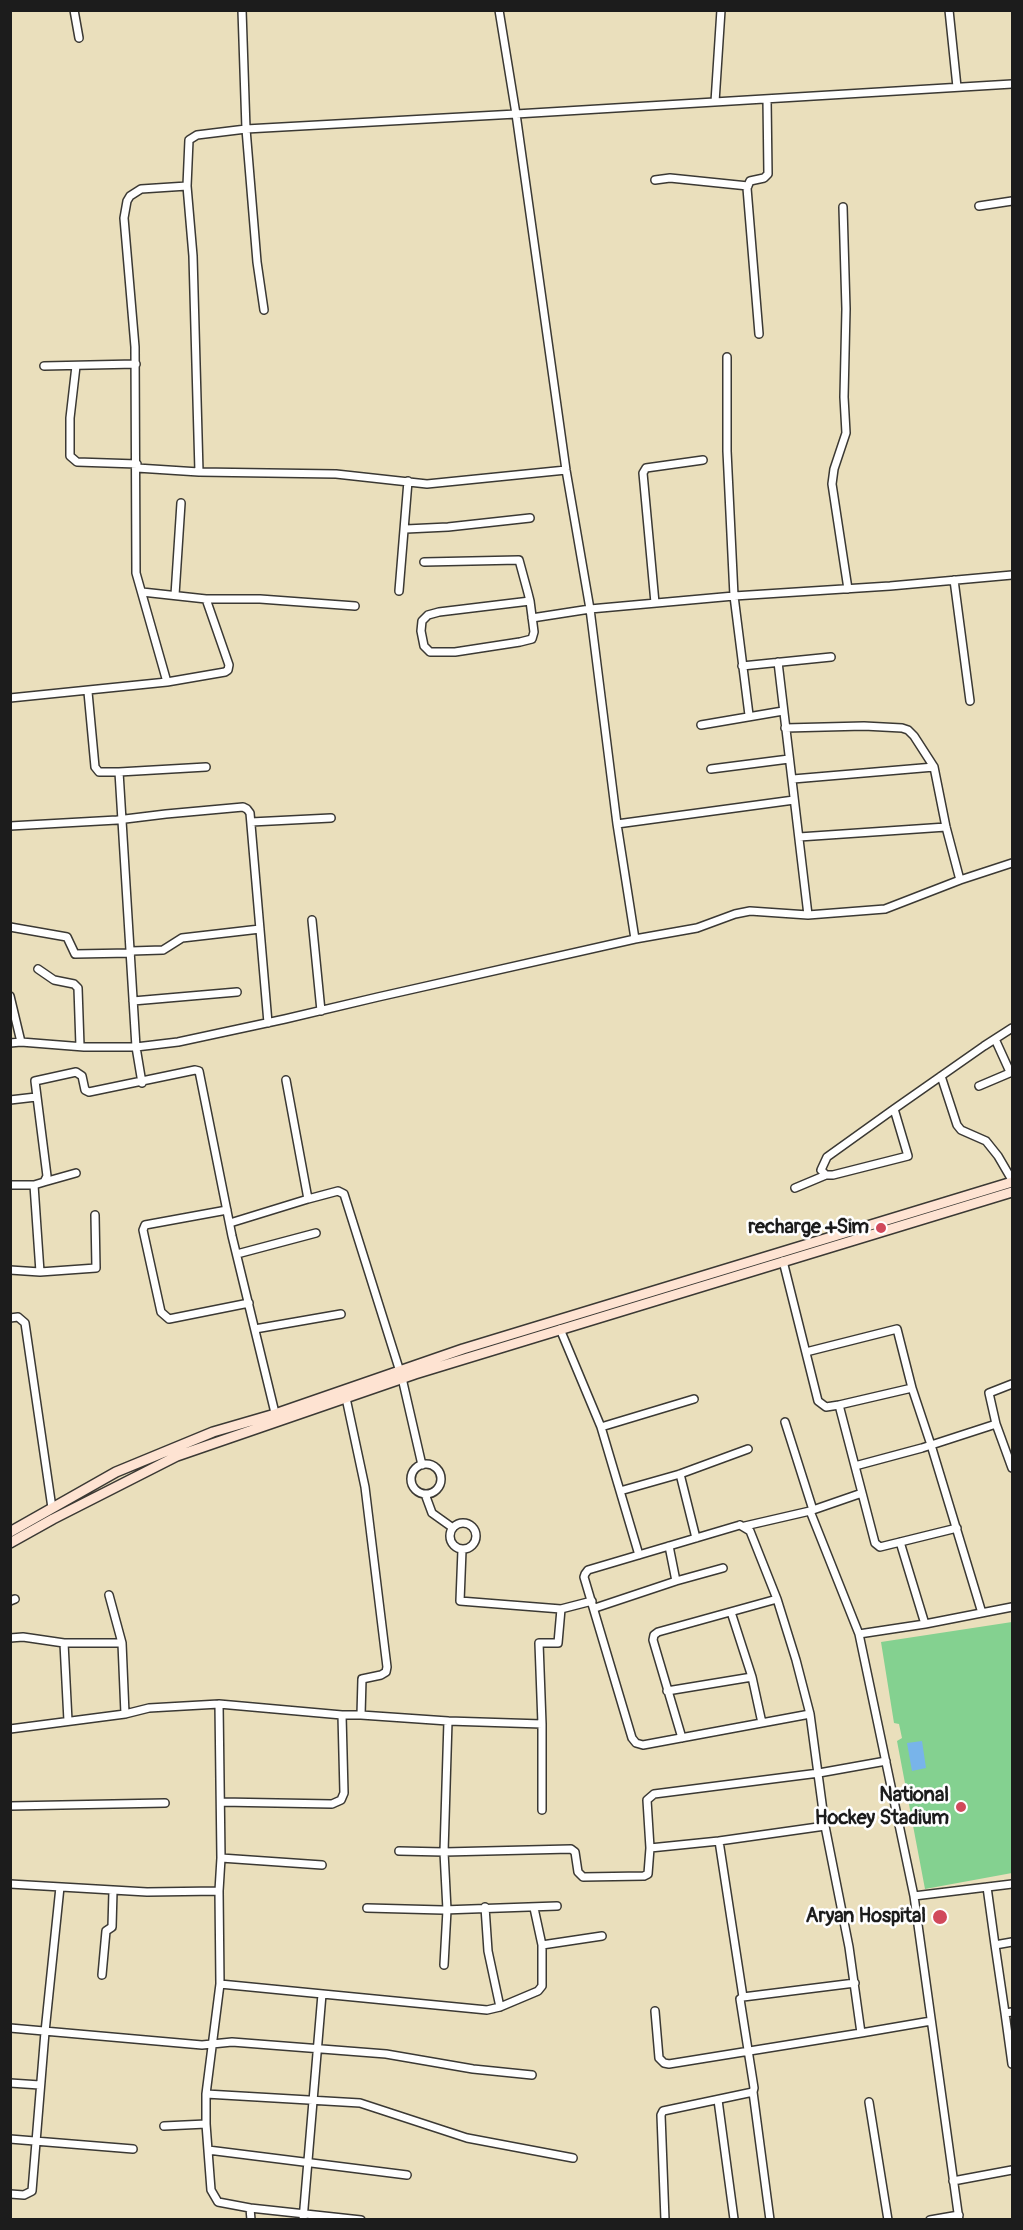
<!DOCTYPE html>
<html>
<head>
<meta charset="utf-8">
<style>
	body { margin:0 }
	#map { position:relative; width:1023px; height:2230px; overflow:hidden; background:#eadfbc; font-family:Pangolin,sans-serif }
	canvas { display:block }
	.frame { position:absolute; inset:0; border:12px solid #1c1c1c; pointer-events:none }
</style>
</head>
<body>
<div id="map">
<canvas width="1023" height="2230"></canvas>
<div class="frame"></div>
</div>
<script>
const g = document.querySelector('canvas').getContext('2d');
g.lineJoin = 'round';
function paint(path, color) { g.fillStyle = color; g.fill(path, 'evenodd'); }
const poly = rows => new Path2D(rows.map(r => 'M' + r).join(''));
function strokePath(path, color, width, dash) { g.strokeStyle = color; g.lineWidth = width; g.lineCap = dash ? 'butt' : 'round'; g.setLineDash(dash || []); g.stroke(path); }
function drawText(font, color, halo, rows, align = 'center') {
  g.font = font + ' Pangolin,sans-serif'; g.lineWidth = 5; g.setLineDash([]); g.textBaseline = 'middle'; g.strokeStyle = halo; g.fillStyle = color; for (const [text, x, y, turn = 0] of rows) {
    g.save(); g.translate(x, y); g.rotate((+turn || 0) * Math.PI / 180); g.textAlign = isNaN(turn) ? turn : align; if (halo) g.strokeText(text, 0, 0); g.fillText(text, 0, 0); g.restore();
  }
}
paint(poly([
	[1012,1622,1012,1873,925,1889,897,1741,902,1738,899,1724,894,1723,881,1642]
]), '#84d190');
paint(poly([
	[922,1741,926,1768,912,1771,907,1743]
]), '#78b4ea');
const street = poly([
	[74,10,79,38],
	[242,10,246,129,257,262,264,310],
	[949,10,957,87],
	[1012,84,516,114,566,470,590,609,734,596,890,586,1012,575],
	[715,102,721,10],
	[655,180,670,178,748,186],
	[187,186,141,189,130,196,127,201,124,218,135,347,136,573,167,682,225,672,228,670,229,665,206,599],
	[979,206,1012,201],
	[843,207,846,309,844,397,846,433,834,469,832,484,848,589],
	[759,334,747,188,750,181,764,178,768,174,767,99],
	[727,357,727,451,734,596,749,715],
	[44,366,136,364],
	[76,366,70,418,70,456,77,462,137,464],
	[137,468,199,472,336,474,427,484,566,470],
	[199,472,193,256,187,186,189,140,197,135,246,129,516,114,499,10],
	[406,529,448,527,530,518],
	[424,562,519,560,528,593,530,601,534,632,532,639,520,642,455,652,430,652,424,646,421,631,422,621,428,615,439,612,530,601],
	[954,580,970,701],
	[399,591,408,481],
	[142,592,206,599,260,599,355,606],
	[175,595,181,503],
	[655,603,643,473,646,468,703,460],
	[778,662,808,915],
	[742,666,831,657],
	[10,698,167,682],
	[701,725,783,711],
	[785,728,864,726,902,728,908,730,914,736,934,767,946,827,960,880],
	[711,769,789,759],
	[119,772,206,767],
	[793,779,934,767],
	[251,822,331,818],
	[617,824,794,800],
	[10,826,117,820,166,814,243,807,247,809,250,813,268,1023],
	[799,837,946,827],
	[312,920,321,1011],
	[10,927,67,937,75,954,131,953],
	[635,939,697,928,735,914,750,911,808,915,885,909,960,880,1012,863],
	[131,951,163,950,182,938,260,929],
	[38,969,54,980,74,984,78,988,80,1046],
	[10,996,21,1042],
	[133,1001,237,992],
	[995,1039,1010,1072],
	[10,1043,21,1042,84,1047,136,1047,119,772,99,772,95,767,88,692],
	[941,1076,957,1125,961,1130,986,1141,998,1156,1012,1180],
	[142,1083,136,1047,178,1042,285,1019,378,997,635,939,617,824,590,609,532,618],
	[979,1086,1012,1072],
	[10,1100,36,1097],
	[894,1109,908,1156,833,1175,826,1175,821,1170,827,1157,894,1109,984,1046,1012,1028],
	[44,1182,76,1173],
	[10,1185,34,1185],
	[795,1188,826,1175],
	[308,1199,338,1191,344,1194,402,1378,422,1465],
	[227,1210,145,1225,143,1230,161,1312,169,1319,249,1303],
	[230,1223,308,1199,286,1080],
	[237,1254,316,1233],
	[783,1261,818,1401,826,1407,839,1405,862,1493,810,1511,859,1634,914,1896,959,2220],
	[10,1270,40,1272,34,1185,44,1182,47,1176,35,1081,76,1072,82,1076,85,1090,89,1092,195,1070,199,1071,232,1236,276,1417],
	[40,1272,96,1268,95,1215],
	[10,1318,18,1317,25,1323,52,1508],
	[255,1329,341,1314],
	[560,1329,601,1427,639,1555],
	[806,1352,897,1329,912,1388,931,1445,982,1613],
	[346,1398,365,1487,387,1667,386,1672,381,1675,362,1679,361,1715],
	[839,1405,912,1388],
	[785,1422,813,1510],
	[996,1424,989,1393,1012,1384],
	[601,1427,694,1399],
	'411 1479a15 15 0 1 1 30 0a15 15 0 1 1-30 0Z',
	[855,1466,922,1448,996,1424,1012,1468],
	[680,1474,696,1538],
	[620,1491,680,1474,748,1449],
	[862,1493,875,1543,880,1547,957,1528],
	[425,1494,432,1513,453,1528],
	'450 1536a13 13 0 1 1 26 0a13 13 0 1 1-26 0Z',
	[740,1525,750,1531,777,1599,796,1660,810,1714,643,1745,636,1743,632,1738,584,1577,585,1574,588,1570,740,1525],
	[745,1526,810,1511],
	[900,1542,925,1624],
	[669,1546,676,1581],
	[462,1550,460,1601,561,1609,592,1601],
	[109,1595,122,1643,125,1714],
	[10,1601,15,1599],
	[595,1608,676,1581,723,1568],
	[731,1612,752,1677,762,1723],
	[859,1634,925,1624,1012,1607],
	[10,1638,23,1637,64,1643,122,1643],
	[64,1643,68,1721],
	[667,1691,752,1677],
	[219,1704,342,1715,344,1793,341,1800,332,1804,221,1802],
	[810,1714,825,1826,849,1947,861,2033,931,2021],
	[342,1715,361,1715,448,1721,444,1852,571,1849,575,1852,578,1872,583,1877,644,1876,648,1874,650,1848,647,1800,654,1794,819,1773,886,1761],
	[448,1721,542,1724],
	[10,1729,125,1714,149,1708,219,1704,221,1858,219,1891,147,1892,10,1884],
	[682,1738,653,1640,654,1635,658,1632,777,1599],
	[10,1806,165,1803],
	[542,1810,542,1724,539,1643,558,1643,561,1609],
	[719,1841,825,1826],
	[650,1848,719,1841,743,1997],
	[399,1851,444,1852,447,1910,444,1965],
	[221,1858,322,1865],
	[987,1887,995,1945,1012,1942],
	[219,1891,220,1984,206,2094,206,2124,211,2190,218,2202,250,2208,251,2220],
	[914,1896,1012,1884],
	[485,1907,488,1951,500,2007],
	[367,1908,443,1910,557,1906],
	[542,1945,602,1936],
	[995,1945,1005,2013],
	[102,1975,106,1931,112,1927,113,1891],
	[220,1984,487,2010,500,2007,538,1991,542,1986,542,1945,534,1908],
	[655,2011,659,2058,664,2063,669,2064,861,2033],
	[1012,2012,1005,2013,1012,2064],
	[10,2028,202,2045,232,2042,386,2054,473,2069,532,2075],
	[10,2083,40,2085],
	[753,2092,770,2220],
	[206,2094,360,2103,467,2138,573,2158],
	[718,2100,734,2219],
	[869,2102,888,2220],
	[164,2126,206,2124],
	[10,2139,133,2149],
	[208,2150,407,2175],
	[953,2181,1012,2170],
	[10,2194,24,2195,32,2191,45,2032,60,1887],
	[250,2208,361,2220],
	[303,2220,322,1994],
	[665,2220,661,2115,663,2111,753,2092,754,2088,740,1999,743,1997,855,1983],
	[930,2220,959,2215]
]);
const secondary = poly([
	[10,1532,116,1472,213,1432,275,1414,463,1349,1012,1182],
	[10,1543,53,1519,177,1456,415,1374,1012,1192]
]);
strokePath(street, '#3b3934', 10);
strokePath(secondary, '#3b3934', 12);
strokePath(street, '#fff', 7);
strokePath(secondary, '#fee3d2', 9);
for (const [x, y, r, color] of [
	[881,1228,6,"#d1495b"],
	[961,1807,6,"#d1495b"],
	[940,1917,8,"#d1495b"]
]) { const dot = new Path2D(); dot.arc(x, y, r, 0, 2 * Math.PI); g.fillStyle = color; g.fill(dot); strokePath(dot, '#fff', 2); }
drawText('bold 20px', '#1c1c1c', '#fff', [
	["recharge +Sim",869,1228],
	["National",949,1796],
	["Hockey Stadium",949,1819],
	["Aryan Hospital",926,1917]
], 'right');
</script>
</body>
</html>
